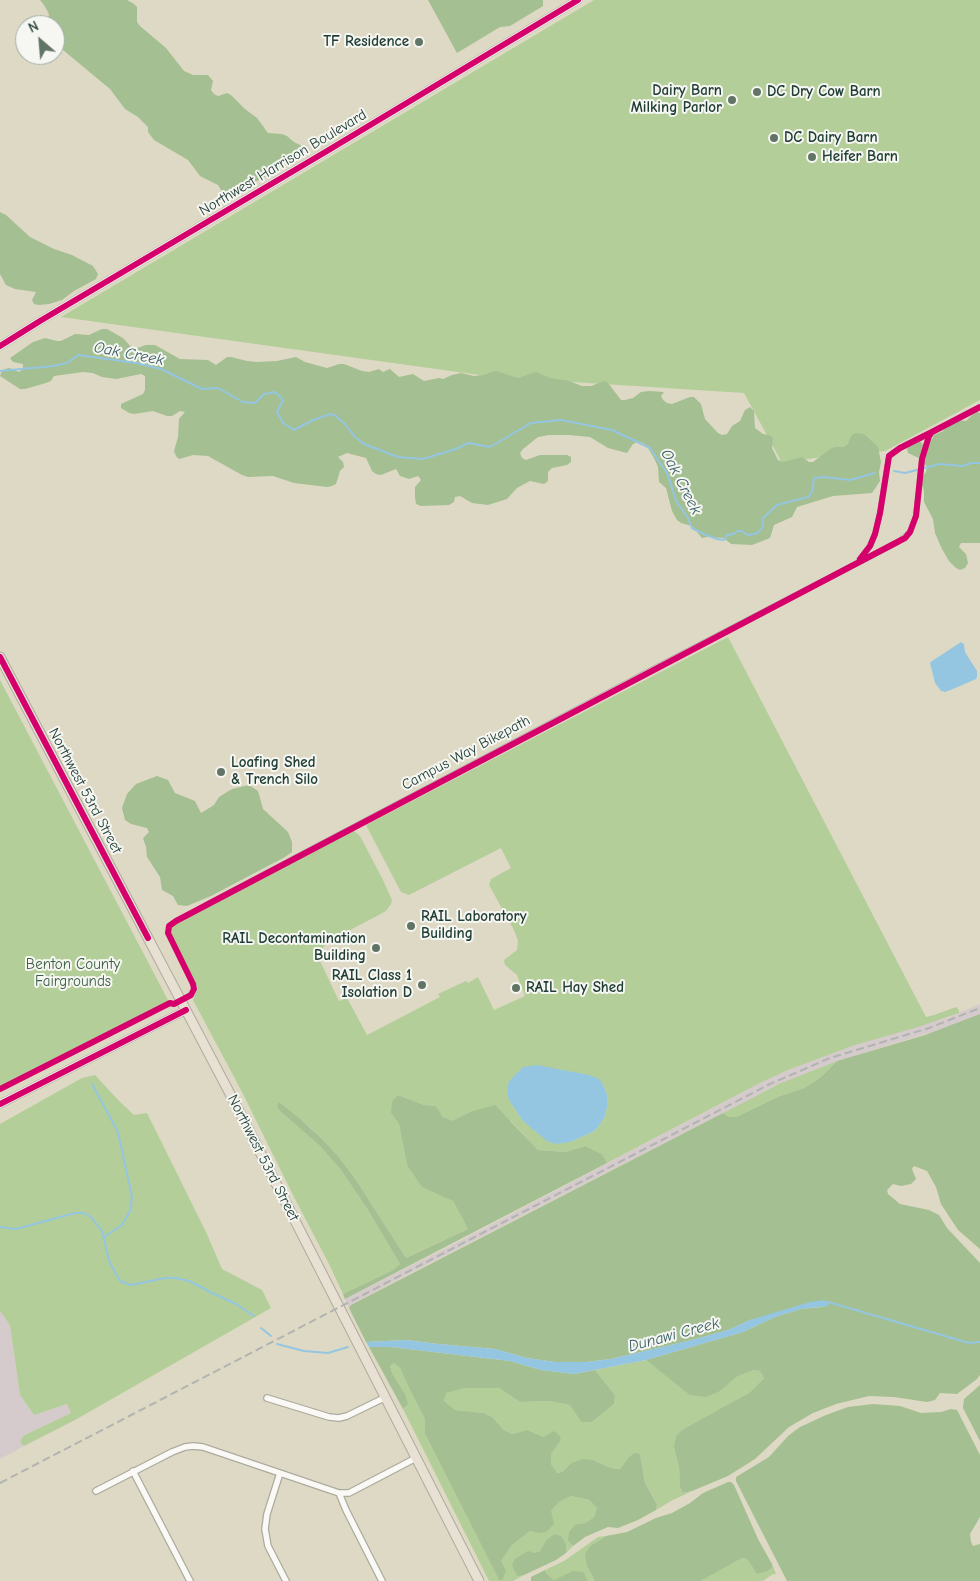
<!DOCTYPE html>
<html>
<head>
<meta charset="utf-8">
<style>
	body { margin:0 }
	#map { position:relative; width:980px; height:1581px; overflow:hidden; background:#ded9c4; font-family:"Comic Neue",sans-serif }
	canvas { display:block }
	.north { position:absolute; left:15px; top:15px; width:50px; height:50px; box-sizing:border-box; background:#f6f6f2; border:1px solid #a0aca6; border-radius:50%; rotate:333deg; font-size:14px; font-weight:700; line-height:20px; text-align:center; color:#1f3d34 }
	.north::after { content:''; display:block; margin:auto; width:18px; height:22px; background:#627466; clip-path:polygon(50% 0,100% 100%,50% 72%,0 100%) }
</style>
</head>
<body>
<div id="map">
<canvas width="980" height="1581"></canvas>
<div class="north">N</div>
</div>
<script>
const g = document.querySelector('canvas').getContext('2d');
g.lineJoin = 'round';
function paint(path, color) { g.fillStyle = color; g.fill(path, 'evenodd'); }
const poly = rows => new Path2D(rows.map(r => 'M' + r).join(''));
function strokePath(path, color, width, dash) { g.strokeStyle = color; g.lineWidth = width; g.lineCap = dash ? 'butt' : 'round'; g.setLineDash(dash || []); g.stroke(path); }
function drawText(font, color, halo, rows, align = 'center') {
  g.font = font + ' "Comic Neue",sans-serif'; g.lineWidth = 4; g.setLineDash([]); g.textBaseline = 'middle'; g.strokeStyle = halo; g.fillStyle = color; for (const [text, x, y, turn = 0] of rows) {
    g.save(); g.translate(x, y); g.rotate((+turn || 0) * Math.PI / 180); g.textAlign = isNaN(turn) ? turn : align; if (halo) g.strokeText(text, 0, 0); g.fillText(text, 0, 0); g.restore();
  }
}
paint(poly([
	[980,1004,980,1014,954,1025,837,1061,781,1083,399,1279,351,1305,349,1308,345,1299,458,1242,758,1084,788,1070,855,1045,949,1017],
	[0,1311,10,1325,20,1395,34,1415,68,1404,71,1413,23,1436,20,1442,24,1446,0,1459]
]), '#d5cacc');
paint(poly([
	[594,0,980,0,980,400,885,451,828,456,782,463,744,393,494,377,61,317],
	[728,637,926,1017,934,1015,956,1007,959,1010,959,1013,918,1027,855,1045,788,1070,758,1084,607,1163,602,1154,585,1146,566,1152,538,1150,511,1121,470,1112,454,1122,443,1117,436,1106,424,1105,398,1095,391,1113,399,1124,407,1165,442,1195,453,1201,468,1229,406,1258,356,1180,338,1156,312,1129,279,1102,280,1111,320,1146,341,1170,368,1210,400,1264,393,1270,343,1294,329,1264,294,1197,242,1092,193,1000,198,988,171,936,171,928,175,923,232,893,350,831,354,831,360,836,383,880,392,900,391,904,386,911,375,917,329,941,319,952,319,959,339,1001,347,998,367,1035,440,997,438,994,466,981,468,983,478,977,494,1010,525,996,517,975,505,965,504,960,517,950,518,941,514,930,489,885,491,879,511,868,501,848,409,895,401,892,366,825],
	[603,1084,607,1095,607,1107,605,1116,599,1126,593,1132,570,1142,523,1121,509,1100],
	[0,680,170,1004,0,1091],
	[837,1061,821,1077,804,1088,780,1096,736,1117,729,1117,723,1113,781,1083],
	[95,1075,119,1101,134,1115,147,1113,206,1232,222,1269,262,1290,271,1308,75,1420,24,1446,20,1442,23,1436,71,1413,67,1404,34,1415,20,1395,10,1325,0,1311,0,1124,82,1078],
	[646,1360,668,1376,720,1391,738,1376,754,1370,760,1371,764,1378,749,1393,728,1405,674,1447,679,1467,680,1487,683,1493,692,1491,671,1501,656,1510,657,1503,645,1483,640,1454,629,1457,620,1469,611,1468,593,1460,570,1464,562,1472,556,1473,551,1464,551,1454,559,1443,527,1430,512,1434,504,1430,492,1417,484,1413,455,1410,444,1401,445,1393,465,1388,499,1388,520,1402,549,1401,570,1405,581,1422,592,1422,614,1404,615,1395,595,1370],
	[394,1363,400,1368,410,1390,425,1419,425,1434,499,1580,501,1561,512,1545,530,1531,538,1533,551,1511,559,1502,571,1496,589,1500,597,1508,594,1517,585,1523,576,1524,568,1541,573,1546,566,1553,566,1544,561,1537,554,1534,546,1540,540,1551,534,1553,517,1575,524,1575,513,1581,489,1581,403,1409,405,1408,405,1394,392,1373,390,1366],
	[606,1536,590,1546,587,1566,595,1581,588,1581,586,1578,560,1578,554,1580,546,1573,545,1570,564,1561,598,1537],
	[742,1558,747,1559,757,1574,766,1572,772,1568,772,1564,776,1574,773,1574,763,1581,701,1581]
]), '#b3ce99');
paint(poly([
	[40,0,127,0,134,4,137,7,137,22,140,26,166,48,184,71,193,75,208,75,213,81,211,90,214,94,218,96,227,93,231,95,245,109,257,118,268,133,282,134,287,136,294,142,302,146,303,150,300,154,282,164,271,174,244,187,238,193,227,194,221,190,218,185,200,176,188,160,154,140,148,132,148,127,138,117,125,109,110,89,63,50,55,35,55,25,47,24,49,14,44,5],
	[428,0,543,0,543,6,510,26,500,27,457,53],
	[0,212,6,215,30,237,54,249,72,255,93,266,98,274,96,279,74,291,62,300,49,304,39,305,34,304,32,300,36,292,15,289,6,285,0,274],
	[102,329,107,329,123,338,132,348,137,348,146,345,155,345,180,359,208,360,216,365,227,357,231,357,247,361,257,362,277,361,296,357,305,362,327,368,339,364,344,364,362,371,369,372,379,369,383,372,390,369,399,377,413,374,424,381,439,378,443,379,452,375,461,373,474,376,483,375,496,371,518,378,536,372,550,378,569,381,582,386,591,386,604,381,608,383,621,400,625,400,633,398,641,392,649,391,664,392,661,396,663,400,667,403,672,404,690,397,694,397,701,404,705,419,718,433,722,435,727,434,732,426,740,421,745,410,750,407,754,411,755,428,763,434,769,435,773,438,772,448,778,460,783,462,802,457,809,462,813,462,830,449,835,447,844,447,848,444,851,436,855,433,864,434,878,447,881,462,879,472,880,481,872,493,833,496,797,507,792,517,774,525,770,538,752,545,731,544,724,538,707,537,702,538,692,526,681,523,677,520,672,511,666,488,659,482,658,467,654,458,647,446,643,443,638,442,633,444,627,453,608,448,590,437,568,435,549,435,538,437,523,449,520,453,522,458,526,460,540,455,567,455,571,457,571,462,567,465,552,468,548,472,548,481,544,484,530,481,517,488,507,499,488,505,472,503,460,496,455,497,454,502,449,505,421,506,416,504,415,497,415,487,421,480,418,476,409,479,400,476,396,469,381,475,376,474,372,471,366,458,347,453,338,457,343,462,344,467,340,471,336,484,332,486,327,487,294,483,273,476,248,477,242,475,208,456,193,455,179,459,176,456,174,451,178,437,179,419,185,412,180,411,172,416,167,416,153,411,134,414,129,413,121,408,121,404,143,394,145,390,145,376,141,374,116,379,102,377,93,373,83,372,54,376,51,381,46,383,25,389,20,389,0,376,2,371,5,369,10,368,19,372,23,369,23,364,13,362,10,358,33,342,45,338,57,341,61,341,75,334,89,335],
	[977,412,980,413,980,543,961,543,959,547,966,554,968,563,965,568,960,570,956,568,949,561,942,549,935,533,933,519,924,502,924,491,920,479,926,472,927,467,921,459,908,453,907,448,911,443,919,440,925,447,929,445,934,435,943,431,948,424,957,420,966,421,973,414],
	[157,776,168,780,175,793,195,801,201,813,214,805,219,797,232,789,249,785,258,791,263,809,288,832,292,842,292,852,285,857,211,896,187,906,178,905,173,896,162,890,160,877,147,857,146,847,143,838,149,832,147,828,131,824,125,820,122,808,127,794,136,784],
	[980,1014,980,1249,958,1230,941,1204,936,1187,927,1171,914,1166,912,1169,916,1179,911,1184,901,1186,893,1184,887,1190,888,1194,900,1204,929,1210,939,1215,947,1228,980,1263,980,1375,977,1379,957,1394,940,1393,935,1400,927,1402,894,1397,869,1396,836,1404,813,1413,789,1427,755,1459,728,1476,692,1491,683,1493,680,1487,679,1467,674,1447,676,1436,684,1429,749,1393,764,1378,760,1371,754,1370,738,1376,720,1391,706,1397,690,1395,646,1360,743,1332,775,1317,801,1309,822,1307,828,1303,750,1320,728,1330,696,1339,611,1359,586,1362,555,1362,527,1358,495,1349,438,1344,406,1340,366,1342,349,1308,351,1305,723,1113,729,1117,736,1117,780,1096,804,1088,821,1077,837,1061,925,1035],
	[398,1095,424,1105,436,1106,443,1117,453,1121,470,1112,495,1105,538,1150,566,1152,585,1146,602,1154,607,1163,345,1299,343,1294,393,1270,400,1264,368,1210,341,1170,320,1146,280,1111,277,1106,279,1102,299,1118,319,1136,338,1156,356,1180,406,1258,468,1229,453,1201,422,1187,407,1165,399,1124,391,1113,392,1102],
	[369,1347,391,1347,510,1361,541,1370,574,1374,595,1370,615,1395,614,1404,592,1422,581,1422,570,1405,549,1401,520,1402,499,1388,465,1388,446,1393,444,1401,455,1410,484,1413,492,1417,504,1430,512,1434,527,1430,544,1437,554,1431,561,1437,559,1443,551,1454,551,1464,557,1473,562,1472,570,1464,582,1459,593,1460,611,1468,620,1469,629,1457,635,1453,640,1454,645,1483,657,1504,656,1510,638,1520,618,1528,608,1527,585,1537,573,1546,568,1541,569,1532,576,1524,585,1523,594,1517,597,1508,589,1500,571,1496,559,1502,551,1511,554,1524,546,1532,538,1533,530,1531,512,1545,501,1561,506,1571,502,1580,499,1580,425,1434,425,1419,410,1390,400,1368,394,1363,390,1366,392,1373,405,1394,408,1404,403,1409],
	[980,1385,980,1441,963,1408,964,1399],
	[873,1404,900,1406,921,1413,941,1412,951,1409,957,1410,980,1455,980,1517,970,1534,971,1542,973,1546,980,1544,980,1581,787,1581,736,1481,736,1477,769,1457,788,1436,800,1427,826,1415,848,1407],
	[728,1482,731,1482,734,1485,758,1539,772,1564,772,1568,766,1572,757,1574,747,1559,742,1558,701,1581,595,1581,587,1566,585,1554,590,1546,606,1536,627,1532,656,1518,672,1513,690,1503,703,1493],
	[554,1534,561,1536,566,1544,566,1553,556,1560,524,1575,517,1576,512,1565,515,1559,528,1551,534,1553,540,1551,546,1540],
	[545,1570,546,1573,554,1580,573,1571,583,1572,588,1581,531,1581,531,1577]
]), '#a4bf91');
paint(poly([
	[961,642,964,644,965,652,977,671,977,677,976,679,953,689,945,692,941,691,935,683,930,663,932,661],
	[537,1065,589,1075,599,1079,603,1084,607,1095,607,1107,605,1116,599,1126,593,1132,570,1142,556,1144,547,1141,523,1121,509,1100,507,1091,509,1081,523,1067],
	[824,1300,828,1303,829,1306,801,1309,775,1317,743,1332,646,1360,574,1374,541,1370,510,1361,391,1347,369,1347,366,1342,406,1340,438,1344,495,1349,527,1358,555,1362,586,1362,611,1359,696,1339,728,1330,750,1320,810,1302]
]), '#95c6e1');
strokePath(poly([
	[0,371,53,366,67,363,78,355,136,363,161,369,202,389,218,388,243,402,255,403,264,394,275,392,283,400,277,412,283,423,294,430,313,420,331,414,336,416,345,424,355,437,364,444,398,457,423,459,456,449,468,443,490,447,531,423,561,420,612,430,650,448,668,475,676,501,688,518,692,528,704,534,717,539,724,540,727,535,734,534,737,531,741,531,748,535,758,533,763,526,763,518,777,505,808,497,812,492,814,478,824,477,850,480,875,473],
	[894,471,905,473,940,464,963,466,971,463,980,463],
	[92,1084,118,1132,132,1197,130,1211,122,1225,104,1237],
	[0,1227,16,1229,75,1213,84,1213,91,1217,102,1231,109,1261,120,1281,131,1285,165,1278,176,1278,189,1281,212,1293,236,1304,254,1316],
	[826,1303,828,1302,969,1343,980,1342],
	[261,1328,271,1336],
	[277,1344,304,1351,328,1353,348,1347]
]), '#95c6e1', 2);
const pedestrian = poly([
	[859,560,870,546,875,534,880,513,889,456,900,448,930,433],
	[206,905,636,678,898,542,910,532,916,516,922,459,929,436,932,432,980,407]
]);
const minor = poly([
	[267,1398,329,1417,339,1418,347,1416,386,1397],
	[133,1471,190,1581],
	[280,1473,267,1514,265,1529,268,1546,286,1581],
	[96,1491,172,1452,185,1447,193,1446,203,1447,339,1493,349,1493,416,1458],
	[339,1493,346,1510,382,1581]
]);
const secondary = poly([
	[0,346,40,321,327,151,578,0],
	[0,1104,186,1010]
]);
const primary = poly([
	[0,657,238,1109,479,1581]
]);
strokePath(pedestrian, '#acab9e', 6);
strokePath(minor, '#acab9e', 8);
strokePath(secondary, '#acab9e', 9);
strokePath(primary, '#acab9e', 11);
strokePath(pedestrian, '#faf9f6', 4.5);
strokePath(minor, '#faf9f6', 5.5);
strokePath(secondary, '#f3efe8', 8);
strokePath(primary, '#e8e1d3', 9);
strokePath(poly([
	[0,1483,770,1084,830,1058,929,1028,980,1008]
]), '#b1b4b0', 2, [8, 4]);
strokePath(poly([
	[0,346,40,321,327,151,578,0],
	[860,559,870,546,875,534,880,513,889,456,900,448,932,432],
	[0,657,148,938],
	[0,1089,170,1003,174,1004,191,995,194,989,193,984,168,933,169,926,176,921,905,538,910,532,916,516,922,459,929,436,932,432,980,407],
	[0,1104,186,1010]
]), '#d6006c', 6);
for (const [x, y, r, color] of [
	[419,42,5,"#627466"],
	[757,92,5,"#627466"],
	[732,100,5,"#627466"],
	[774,138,5,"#627466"],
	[812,157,5,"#627466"],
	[221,772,5,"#627466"],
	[411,926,5,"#627466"],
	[376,948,5,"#627466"],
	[422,985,5,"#627466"],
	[516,988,5,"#627466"]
]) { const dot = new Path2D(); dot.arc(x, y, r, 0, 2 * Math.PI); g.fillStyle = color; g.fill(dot); strokePath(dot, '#f6f6f2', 2); }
drawText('bold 15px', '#1f3d34', '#f6f6f2', [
	["TF Residence",409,42,"right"],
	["Dairy Barn",722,91,"right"],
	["Milking Parlor",722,108,"right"],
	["DC Dry Cow Barn",767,92],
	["DC Dairy Barn",784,138],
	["Heifer Barn",822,157],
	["Loafing Shed",231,763],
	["& Trench Silo",231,780],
	["RAIL Laboratory",421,917],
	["Building",421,934],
	["RAIL Decontamination",366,939,"right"],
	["Building",366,956,"right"],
	["RAIL Class 1",412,976,"right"],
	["Isolation D",412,993,"right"],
	["RAIL Hay Shed",526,988]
], 'left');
drawText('15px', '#1f3d34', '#f6f6f2', [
	["Northwest Harrison Boulevard",283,163,-31],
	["Campus Way Bikepath",466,753,-28],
	["Northwest 53rd Street",85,791,62],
	["Northwest 53rd Street",263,1158,63]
]);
drawText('15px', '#3b5f44', '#f6f6f2', [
	["Benton County",73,965],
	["Fairgrounds",73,982]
]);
drawText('italic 16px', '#355d62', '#f6f6f2', [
	["Oak Creek",129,354,11],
	["Oak Creek",681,482,63],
	["Dunawi Creek",674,1335,-15]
]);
</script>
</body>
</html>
